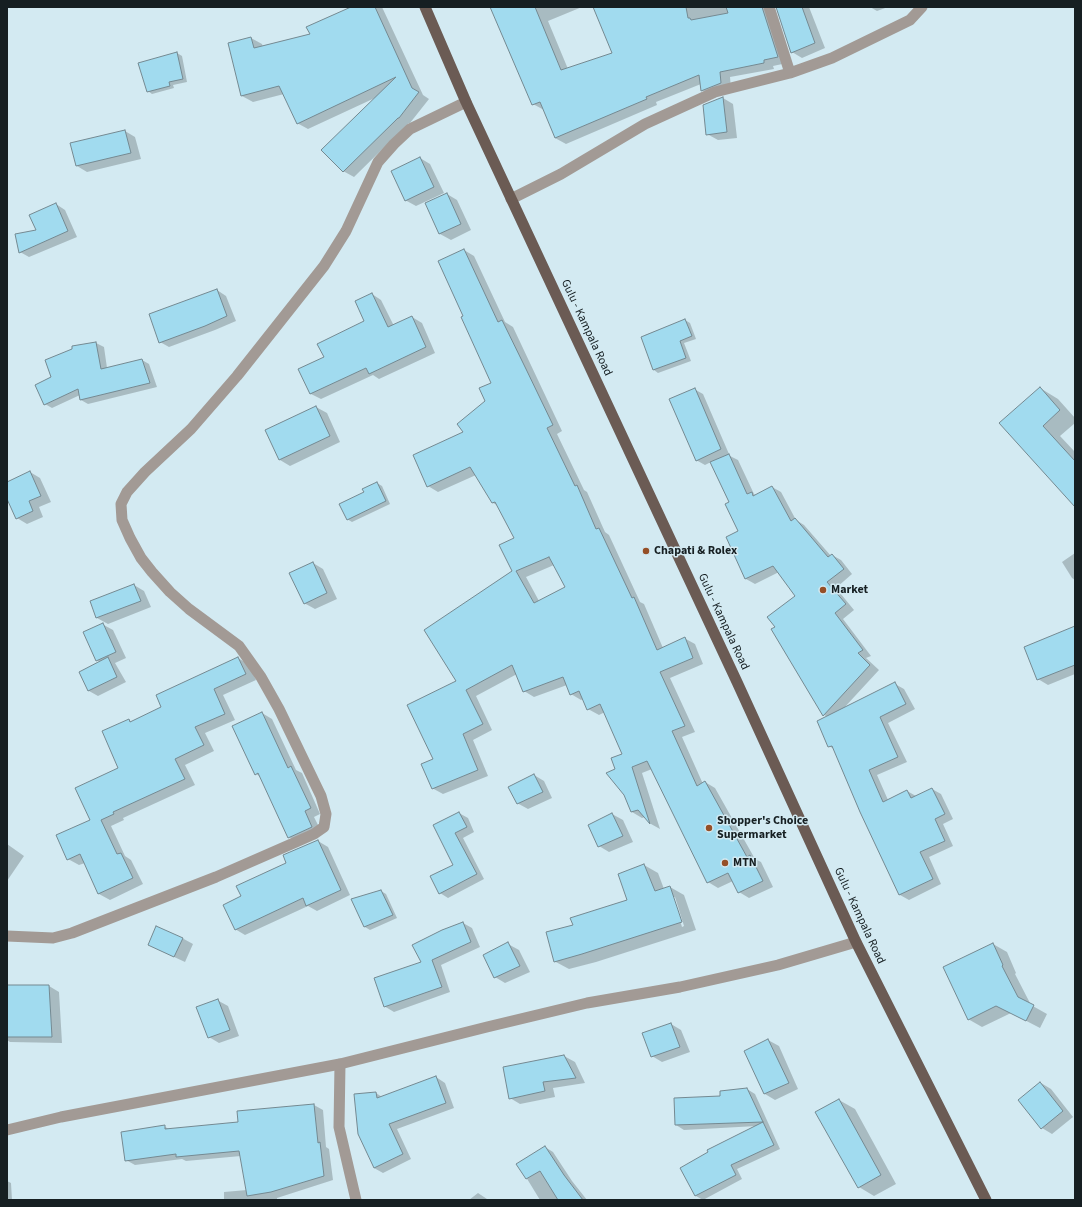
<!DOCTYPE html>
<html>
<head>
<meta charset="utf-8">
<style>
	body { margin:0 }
	#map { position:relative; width:1082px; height:1207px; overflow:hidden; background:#d3eaf2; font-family:"Source Sans 3",sans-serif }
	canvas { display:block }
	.frame { position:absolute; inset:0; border:8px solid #161f22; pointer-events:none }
</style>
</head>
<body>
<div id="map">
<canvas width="1082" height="1207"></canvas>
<div class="frame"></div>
</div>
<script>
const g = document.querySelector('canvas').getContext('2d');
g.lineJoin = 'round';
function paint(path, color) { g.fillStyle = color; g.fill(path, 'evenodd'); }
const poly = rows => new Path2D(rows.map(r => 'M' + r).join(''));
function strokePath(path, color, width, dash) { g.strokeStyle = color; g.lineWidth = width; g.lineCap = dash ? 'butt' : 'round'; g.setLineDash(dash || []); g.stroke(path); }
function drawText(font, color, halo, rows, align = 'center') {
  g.font = font + ' "Source Sans 3",sans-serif'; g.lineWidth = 3; g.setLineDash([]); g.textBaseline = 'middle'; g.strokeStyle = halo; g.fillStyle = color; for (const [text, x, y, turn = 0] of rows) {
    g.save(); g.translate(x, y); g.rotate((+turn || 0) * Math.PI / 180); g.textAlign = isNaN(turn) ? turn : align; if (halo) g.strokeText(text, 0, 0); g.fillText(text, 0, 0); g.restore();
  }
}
paint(poly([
	[355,7,382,7,423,95,429,99,410,123,409,123,354,177,343,171,377,97,308,129,297,123,284,94,253,102,242,96,229,44,251,38,262,44,263,47,311,35],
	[492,7,582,7,548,21,568,69,613,53,594,7,776,7,772,11,787,63,773,66,774,69,730,77,731,89,712,96,702,90,701,84,656,102,657,105,566,144,555,138,544,110,533,104],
	[777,7,809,7,825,48,802,58,792,52],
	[870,7,888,7,877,11],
	[177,53,182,56,187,82,173,85,174,88,152,94,148,91,140,64],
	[723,98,733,104,737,138,718,140,707,134],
	[125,131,135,137,141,159,87,172,77,166],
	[420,158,430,164,444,193,416,206,405,200],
	[447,194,457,200,471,230,451,240,440,234,427,204],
	[56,204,65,210,77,237,29,257,20,252],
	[464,250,474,256,505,322,513,327,562,431,557,434,584,490,587,492,605,532,609,535,640,602,644,604,663,648,684,638,695,644,703,664,670,678,695,732,682,737,703,784,705,782,715,788,755,859,761,862,773,887,749,898,739,892,733,881,718,888,708,882,652,769,642,773,660,829,651,824,645,817,642,818,632,812,616,769,623,754,605,712,599,715,588,709,583,699,581,700,571,694,567,685,534,697,524,691,517,674,476,696,492,730,473,740,488,776,443,794,432,788,435,759,458,681,514,572,515,539,499,506,493,503,476,475,438,492,428,486,487,401,493,384,465,317],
	[554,565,567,587,539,601,526,577],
	[217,290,226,296,236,321,215,330,169,347,160,342],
	[372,294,381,300,394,326,412,317,422,323,435,353,379,379,373,375,321,399,311,394,299,369,325,357,366,322],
	[685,320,690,323,696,339,684,343,691,361,658,373,654,370,645,335],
	[96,343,104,347,107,368,142,360,149,364,157,387,88,404,81,400,80,395,52,408,45,404,73,350,73,347],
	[1040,388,1058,399,1075,418,1075,423,1060,436,1075,452,1075,506,1001,423],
	[694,389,703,394,729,454,728,455,738,460,754,494,756,496,772,487,781,492,796,520,804,525,831,556,832,555,841,560,852,574,836,588,854,610,843,619,871,656,866,658,879,670,843,709,895,684,904,689,915,709,888,723,907,762,877,775,888,800,907,791,916,796,932,789,941,794,953,819,943,824,953,846,929,857,941,884,909,900,900,895,861,811,834,749,829,746,828,717,824,715,772,630,777,627,797,597,779,572,755,584,746,579,727,537,739,532,730,503,711,462,705,465,696,460],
	[316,407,327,413,340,442,290,466,280,460],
	[30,472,40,478,51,502,39,507,43,517,27,524,17,518,7,496,7,483],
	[377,483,382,486,390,504,352,522,347,519,365,493],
	[1075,553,1075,580,1072,578,1062,562],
	[313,563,323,569,337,599,315,609,304,603],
	[134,585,144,591,151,607,108,624,97,618,91,602],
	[102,624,113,630,126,658,115,663,126,682,98,696,89,691,80,672,100,662,97,660],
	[1075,630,1075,674,1048,685,1038,679],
	[238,658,248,664,256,680,223,695,235,720,205,733,214,751,185,765,195,785,123,818,124,820,111,826,125,856,131,860,143,884,110,900,99,894,85,863,79,865,68,859,119,768,129,720,132,722,163,708],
	[262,713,272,719,296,770,302,773,320,814,314,817,322,833,299,843,289,837,261,777,256,774],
	[534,775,544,781,552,798,528,809,517,803],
	[459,813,468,818,474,832,463,838,484,879,448,898,440,893,454,865,435,826],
	[612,814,623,820,633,842,609,852,599,846],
	[318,841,328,847,350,895,317,911,308,906,245,935,235,929,242,897],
	[7,844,24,856,7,881],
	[644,865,658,873,664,889,670,887,684,895,696,930,596,962,569,969,554,961,574,925,628,900],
	[673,897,675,897,684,926,682,927],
	[381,891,386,894,397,918,370,930,365,927,353,900],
	[463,923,472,928,480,947,441,965,450,992,394,1012,384,1006,422,963],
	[182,938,193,944,185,962,159,950],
	[508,944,519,950,530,972,505,983,495,977],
	[993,944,1007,952,1016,973,1015,974,1031,1005,1047,1014,1040,1028,1011,1013,982,1027,968,1019],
	[7,986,49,986,59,992,62,1043,10,1042,7,1040],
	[217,1000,228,1006,239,1036,219,1043,209,1037],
	[671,1024,681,1030,690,1052,662,1062,652,1056],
	[768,1040,779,1046,798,1089,775,1100,765,1094,745,1051],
	[564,1056,575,1062,585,1083,553,1088,555,1097,520,1104,510,1098],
	[436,1077,445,1083,454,1108,397,1129,411,1159,383,1173,374,1168,376,1093,382,1097],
	[1041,1083,1051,1089,1073,1117,1052,1134,1042,1128],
	[747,1089,755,1094,780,1149,737,1169,742,1179,703,1200,696,1196,681,1169,757,1126,684,1130,676,1125,721,1097],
	[839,1100,855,1109,896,1184,874,1196,859,1187],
	[314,1105,323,1110,326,1147,329,1149,333,1180,277,1198,277,1200,224,1200,224,1192,247,1190,241,1156,186,1161,182,1159,135,1165,126,1160,164,1126,170,1130,239,1123],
	[545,1147,553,1152,572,1181,587,1200,540,1200,518,1164],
	[7,1181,11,1183,12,1200,7,1200],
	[478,1193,487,1199,488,1200,469,1200]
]), '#0003');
const building = poly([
	[351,7,375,7,412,88,419,92,399,118,398,118,343,172,321,150,396,77,297,124,279,86,241,96,228,43,251,37,254,48,310,34,306,27,351,7],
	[490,7,535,7,561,70,612,53,593,7,686,7,688,18,690,18,691,20,728,13,726,7,762,7,778,57,764,60,764,63,720,72,721,83,701,91,699,75,646,97,647,99,555,138,540,102,532,105,490,7],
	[776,7,802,7,815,43,791,53,776,7],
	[177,52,183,79,169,82,170,86,147,92,138,63,177,52],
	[723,97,727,132,706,135,703,105,723,97],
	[125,130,131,153,76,166,70,143,125,130],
	[420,157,434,187,405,201,391,171,420,157],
	[447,193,461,224,439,234,425,203,447,193],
	[56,203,68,231,19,253,15,234,36,230,29,215,56,203],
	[464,249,498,322,502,320,526,369,553,425,547,428,575,486,577,485,596,529,599,528,632,598,634,597,657,650,685,637,693,658,660,672,685,726,672,731,697,786,705,781,747,857,750,855,763,881,738,893,728,873,707,883,647,761,632,767,650,824,638,810,631,812,624,795,606,773,615,769,611,758,622,754,600,704,587,710,579,691,570,695,563,677,523,692,512,665,466,690,483,724,463,734,478,770,432,789,421,764,433,759,407,705,456,681,424,630,512,571,499,545,514,538,495,502,492,503,470,467,427,487,413,455,463,432,457,424,485,401,479,388,491,383,461,317,463,316,438,261,464,249],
	[549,557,565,587,534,603,516,571,549,557],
	[217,289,227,316,205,326,159,343,149,314,217,289],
	[372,293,388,327,412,316,426,347,369,374,366,368,310,394,298,369,324,357,317,344,364,321,355,301,372,293],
	[685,319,692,336,680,341,686,358,653,370,641,337,685,319],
	[96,342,101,369,142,359,150,383,80,400,78,389,44,405,35,385,51,377,45,360,72,349,72,346,96,342],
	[1040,387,1060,410,1043,426,1075,461,1075,507,999,423,1040,387],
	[695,388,721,449,696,461,669,399,695,388],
	[316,406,330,436,279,460,265,430,316,406],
	[729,454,747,494,752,492,753,496,772,486,791,521,795,518,828,557,832,554,844,569,827,582,846,604,835,613,863,650,858,653,870,665,823,716,771,629,775,627,767,617,795,596,773,566,745,579,726,537,738,531,725,504,729,502,710,462,729,454],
	[30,471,41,496,29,501,33,511,16,519,7,499,7,482,30,471],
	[377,482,386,501,347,520,339,504,364,492,362,489,377,482],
	[313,562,327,593,304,604,289,573,313,562],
	[134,584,141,601,96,618,90,601,134,584],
	[103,623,116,652,96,661,83,632,103,623],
	[1075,626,1075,665,1037,680,1024,647,1075,626],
	[108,657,117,677,88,691,79,672,108,657],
	[238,657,246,674,214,689,225,714,195,727,204,745,175,759,185,779,113,812,114,814,101,820,117,854,121,853,133,878,98,894,80,854,67,860,56,835,90,820,75,788,118,768,102,731,129,719,130,722,161,707,156,695,238,657],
	[895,682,906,704,880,717,898,757,869,770,883,802,907,790,911,798,932,788,945,814,935,819,945,841,920,852,933,879,899,895,860,812,832,746,828,747,817,721,895,682],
	[262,712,288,768,291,766,311,808,305,811,312,827,288,838,258,773,255,775,232,726,262,712],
	[534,774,543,792,517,804,508,787,534,774],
	[459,812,467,827,455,833,477,874,439,894,430,876,453,865,433,825,459,812],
	[612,813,623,836,598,847,588,825,612,813],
	[318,840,341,890,306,906,303,898,235,930,223,905,241,896,236,886,286,863,283,855,318,840],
	[644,864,655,891,670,886,682,922,582,954,554,962,546,932,573,925,570,918,627,900,618,874,644,864],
	[381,890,393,915,364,927,351,899,381,890],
	[463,922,471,942,432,960,442,987,384,1007,374,978,421,962,412,945,442,930,463,922],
	[156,926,183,938,174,957,148,945,156,926],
	[508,942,520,966,494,978,483,955,508,942],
	[993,943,1003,965,1002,966,1018,997,1034,1005,1026,1021,996,1006,968,1020,943,967,993,943],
	[7,985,49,985,52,1037,7,1037,7,985],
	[218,999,230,1030,208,1038,196,1007,218,999],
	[671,1023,680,1047,651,1057,642,1033,671,1023],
	[768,1039,789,1083,764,1094,744,1051,768,1039],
	[564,1055,576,1078,543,1082,545,1091,509,1099,503,1067,564,1055],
	[436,1076,446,1103,389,1124,403,1154,374,1168,358,1134,354,1094,376,1092,377,1098,436,1076],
	[1040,1082,1063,1111,1041,1129,1018,1100,1040,1082],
	[747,1088,763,1122,675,1125,674,1098,720,1096,720,1091,747,1088],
	[839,1099,881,1175,858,1188,815,1112,839,1099],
	[314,1104,318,1143,320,1142,324,1176,271,1192,247,1196,239,1151,176,1157,176,1154,125,1161,121,1132,165,1125,165,1129,238,1122,237,1111,314,1104],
	[763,1122,774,1145,731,1165,736,1175,695,1196,680,1168,708,1152,707,1150,763,1122],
	[545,1146,564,1175,583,1200,558,1200,540,1171,526,1179,516,1164,545,1146]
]);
paint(building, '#a1dbef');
strokePath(building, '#748991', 1);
strokePath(poly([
	[769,7,790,73],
	[511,199,561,174,645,124,715,92,790,73,832,58,910,20,922,7],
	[7,936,53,938,72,933,216,877,296,842,314,834,324,827,326,814,321,796,279,709,261,677,239,646,189,609,170,592,152,572,141,558,130,538,122,520,121,504,127,492,145,472,191,429,237,376,324,266,346,231,378,162,394,144,410,129,466,102],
	[340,1064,339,1127,356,1200]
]), '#a29a95', 11);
strokePath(poly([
	[7,1130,61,1117,340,1064,487,1027,587,1003,680,987,778,965,856,942]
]), '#a29a95', 11);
strokePath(poly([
	[425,7,466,102,737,682,856,942,986,1200]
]), '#6b5b54', 11);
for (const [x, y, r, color] of [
	[646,551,4,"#954f27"],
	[823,590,4,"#954f27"],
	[709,828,4,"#954f27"],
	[725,863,4,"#954f27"]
]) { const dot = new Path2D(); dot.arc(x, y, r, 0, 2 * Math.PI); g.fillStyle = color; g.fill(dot); strokePath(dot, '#d3eaf2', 1.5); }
drawText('12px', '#161f22', '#d3eaf2', [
	["Gulu - Kampala Road",586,328,65],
	["Gulu - Kampala Road",723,622,65],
	["Gulu - Kampala Road",859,916,65]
]);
drawText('bold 12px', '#161f22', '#d3eaf2', [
	["Chapati & Rolex",654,551],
	["Market",831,590],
	["Shopper's Choice",717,821],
	["Supermarket",717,835],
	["MTN",733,863]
], 'left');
</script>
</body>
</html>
